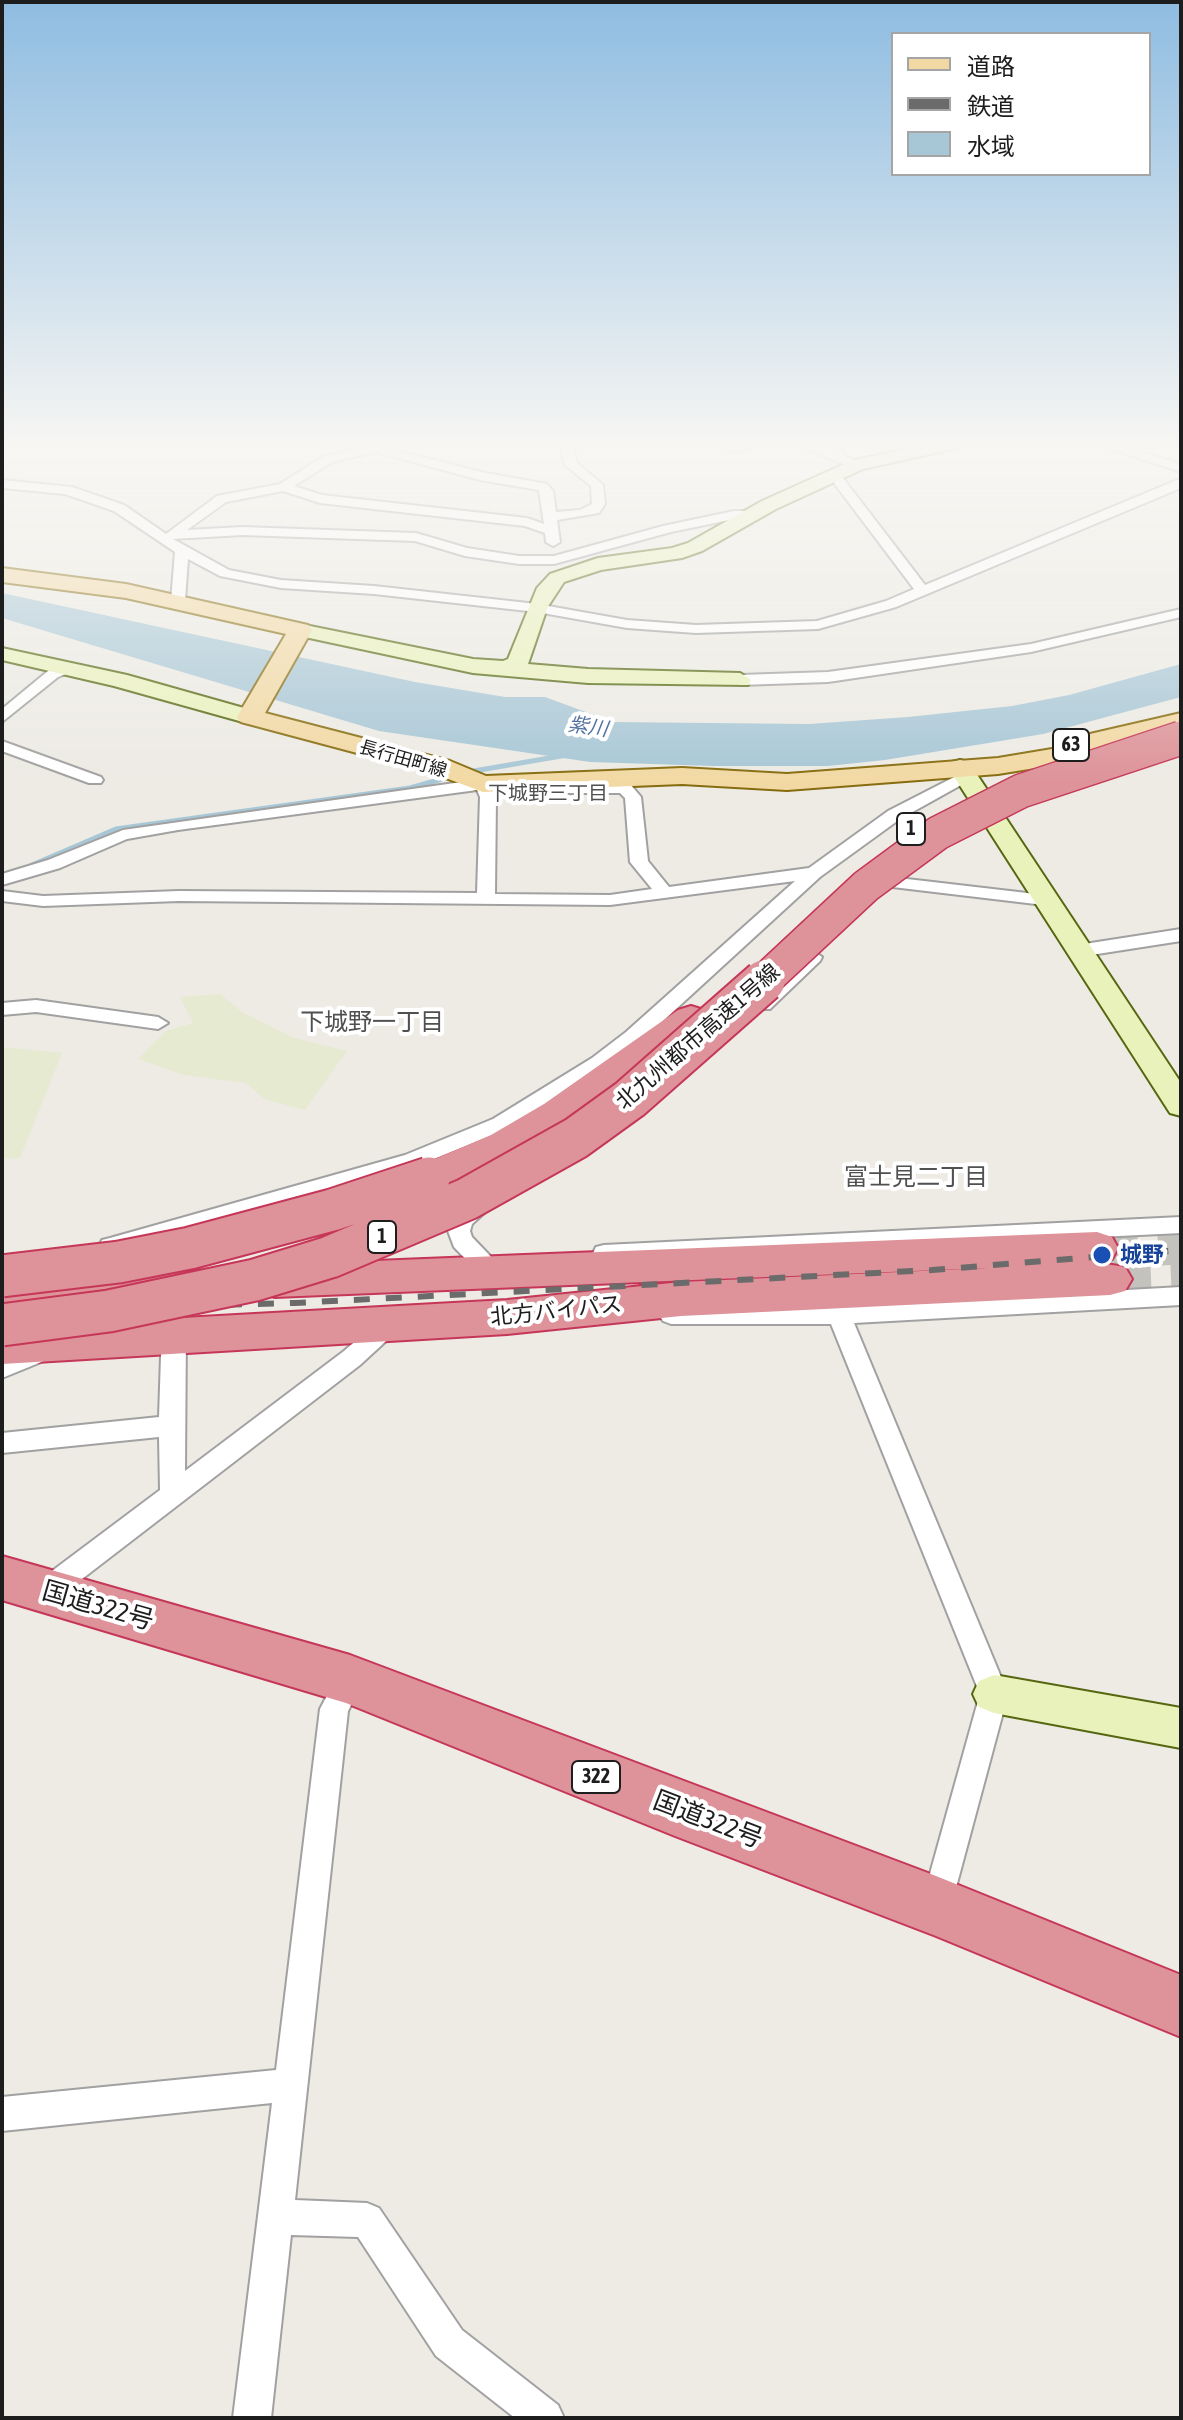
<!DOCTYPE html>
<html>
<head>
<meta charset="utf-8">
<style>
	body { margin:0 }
	#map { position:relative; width:1183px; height:2420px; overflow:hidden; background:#edebe4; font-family:"Asap Condensed","Noto Sans JP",sans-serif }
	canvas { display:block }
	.frame { position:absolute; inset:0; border:4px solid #1d1d1d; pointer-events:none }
	.legend { position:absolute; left:891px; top:32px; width:260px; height:144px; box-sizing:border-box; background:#fff; border:2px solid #a5a5a5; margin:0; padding:10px 14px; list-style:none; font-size:24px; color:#1d1d1d }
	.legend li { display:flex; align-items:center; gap:16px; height:40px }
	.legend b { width:40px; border:2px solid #a5a5a5 }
</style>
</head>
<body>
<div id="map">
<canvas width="1183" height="2420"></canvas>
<div class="frame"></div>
<ul class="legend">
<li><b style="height:10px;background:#f2d9a4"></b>道路</li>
<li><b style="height:10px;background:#6b6b6b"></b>鉄道</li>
<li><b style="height:22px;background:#a8c7d6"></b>水域</li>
</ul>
</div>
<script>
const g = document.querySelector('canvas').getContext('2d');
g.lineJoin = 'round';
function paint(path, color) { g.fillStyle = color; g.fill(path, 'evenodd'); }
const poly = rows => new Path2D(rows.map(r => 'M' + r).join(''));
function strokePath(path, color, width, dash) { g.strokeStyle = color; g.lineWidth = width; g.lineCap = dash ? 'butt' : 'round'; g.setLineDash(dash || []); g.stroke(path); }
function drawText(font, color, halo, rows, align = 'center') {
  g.font = font + ' "Asap Condensed","Noto Sans JP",sans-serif'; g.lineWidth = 8; g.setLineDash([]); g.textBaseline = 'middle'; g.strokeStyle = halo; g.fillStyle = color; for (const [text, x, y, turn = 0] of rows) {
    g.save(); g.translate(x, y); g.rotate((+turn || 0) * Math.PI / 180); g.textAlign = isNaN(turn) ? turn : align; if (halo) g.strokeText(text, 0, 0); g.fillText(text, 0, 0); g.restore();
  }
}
paint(poly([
	[220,994,242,1012,294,1038,347,1051,305,1110,264,1099,246,1083,184,1075,138,1059,166,1031,193,1023,180,997],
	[2,1047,62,1053,20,1158,2,1159]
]), '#e6ead1');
paint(poly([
	[2,593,415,682,505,697,545,697,613,722,809,724,908,717,1012,706,1069,695,1181,664,1181,697,1043,734,885,760,828,766,714,766,590,762,379,731,2,618]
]), '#a8c7d6');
strokePath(poly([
	[468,772,567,755],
	[32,865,116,829,410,788,453,776]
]), '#a8c7d6', 5);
strokePath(poly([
	[1097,1248,1181,1244],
	[1110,1279,1181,1276]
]), '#c3c2bc', 41, [41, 20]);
const street = poly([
	[384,443,396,443,395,448,391,449,481,472,547,484,553,491,556,512,580,510,592,504,591,486,565,465,560,443,572,443,577,463,603,485,605,504,599,513,557,520,560,542,553,546,546,542,545,533,525,526,320,503,283,491,226,502,187,530,242,527,416,533,467,548,519,556,554,556,663,526,734,511,752,511,759,515,752,519,734,519,671,532,554,564,519,564,465,556,415,541,242,535,173,539,229,570,281,580,374,586,537,604,627,620,696,625,817,621,886,601,914,589,831,479,831,473,839,473,925,585,1177,480,1181,479,1181,488,896,607,818,629,696,633,627,628,537,612,374,594,281,588,220,576,188,559,185,601,178,605,171,601,175,552,114,511,65,494,2,488,2,480,72,487,124,505,166,534,217,496,280,484,324,456,384,443],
	[376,452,480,480,539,490,544,524,527,518,322,495,294,486,332,462,376,452],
	[713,443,736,444,772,443,736,452,713,443],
	[792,443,810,443,841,450,844,455,863,465,853,468,792,443],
	[1093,443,1111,443,1181,464,1181,472,1093,443],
	[1181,609,1181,617,1031,652,828,682,740,685,732,680,740,675,828,672,1031,644,1181,609],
	[69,663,74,665,74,671,58,677,2,722,2,709,48,671,69,663],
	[2,741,101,777,103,780,101,783,89,783,2,751,2,741],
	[964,772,970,774,972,777,970,780,900,819,820,877,640,1042,606,1068,507,1129,412,1168,110,1254,102,1252,99,1246,102,1240,110,1238,405,1155,493,1119,592,1058,626,1032,795,881,610,905,179,901,43,906,2,901,2,891,43,896,179,891,477,893,480,797,477,790,178,830,127,839,60,868,2,885,2,874,48,860,123,830,483,779,489,780,496,797,495,894,610,895,652,889,630,862,625,798,620,793,556,793,550,792,548,788,550,784,630,784,641,797,648,861,669,887,809,868,888,811,964,772],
	[890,877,1044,895,1053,900,1044,905,884,886,881,882,890,877],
	[1181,929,1181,941,1078,957,1069,951,1078,945,1181,929],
	[813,951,822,957,820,961,770,1009,756,1009,753,1005,756,1001,806,953,813,951],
	[36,1000,158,1017,168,1023,158,1029,36,1012,2,1015,2,1003,36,1000],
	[482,1197,490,1199,493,1205,472,1224,470,1231,472,1237,496,1262,507,1264,510,1270,507,1276,499,1278,483,1277,454,1247,448,1231,454,1214,482,1197],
	[1181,1217,1181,1233,604,1261,596,1259,593,1253,596,1247,604,1245,1181,1217],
	[1181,1287,1181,1305,854,1323,1008,1694,951,1906,947,1917,936,1921,925,1917,921,1906,980,1694,831,1324,671,1324,663,1321,659,1315,663,1309,671,1306,839,1306,1181,1287],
	[390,1315,398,1318,402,1324,398,1330,360,1365,56,1599,46,1603,36,1599,33,1591,36,1583,160,1490,159,1437,2,1453,2,1433,159,1417,162,1326,166,1320,174,1317,182,1320,186,1326,185,1471,344,1351,382,1318,390,1315],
	[43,1342,51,1344,55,1351,51,1358,2,1378,2,1359,43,1342],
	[350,1667,360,1671,364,1680,348,1711,295,2200,367,2203,379,2208,462,2330,558,2405,564,2418,515,2418,436,2356,358,2237,291,2235,271,2418,233,2418,272,2103,2,2131,2,2097,276,2070,320,1709,340,1671,350,1667]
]);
const secondary = poly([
	[933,443,965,443,962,447,863,469,776,509,702,551,682,558,601,570,564,582,547,608,528,664,588,669,740,673,751,680,748,685,588,683,473,673,300,636,289,630,300,624,473,659,503,661,508,659,537,588,550,574,598,558,672,548,688,543,762,501,851,461,933,443],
	[2,648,127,675,258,712,261,717,258,722,250,724,114,686,2,660,2,648],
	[960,760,968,762,972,767,1181,1083,1181,1116,1170,1113,948,767,952,762,960,760],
	[994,1675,1181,1708,1181,1748,994,1713,979,1707,973,1694,979,1681,994,1675]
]);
const primary = poly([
	[2,568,126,584,308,625,312,630,265,713,450,761,486,776,682,768,787,774,998,758,1088,743,1086,740,1090,734,1181,713,1181,729,1136,739,1141,745,1137,751,1128,753,998,774,787,790,682,784,483,792,432,773,241,722,237,717,286,634,126,598,2,582,2,568]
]);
const highway = poly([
	[691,1006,704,1010,710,1018,704,1026,572,1124,519,1155,444,1188,429,1193,414,1188,408,1178,414,1168,491,1135,544,1104,678,1010,691,1006],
	[1097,1232,1112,1237,1118,1248,1112,1259,1099,1263,1125,1267,1132,1279,1125,1291,1110,1295,681,1316,507,1334,2,1364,2,1328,507,1300,681,1282,987,1268,275,1297,260,1293,253,1281,260,1269,275,1265,1097,1232],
	[181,1269,197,1273,203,1285,197,1297,181,1301,2,1306,2,1276,7,1274,181,1269],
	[2,1556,350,1655,936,1876,1181,1975,1181,2037,936,1936,675,1836,346,1703,2,1600,2,1556]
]);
strokePath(street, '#a1a1a1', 4);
strokePath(secondary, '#556810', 4);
strokePath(primary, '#876c0f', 4);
strokePath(highway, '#c63658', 4);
paint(street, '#fff');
paint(secondary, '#eaf2bc');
paint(primary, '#f2d9a4');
paint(highway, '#dd9399');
strokePath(poly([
	[2,1310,295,1303,932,1270,1181,1250]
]), '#6b6b6b', 6, [16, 16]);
const highwayBridgeFar1 = poly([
	[762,983,866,886,938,833,1021,791,1181,738]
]);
const highwayBridge = poly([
	[2,1276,119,1262,190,1248,332,1210,429,1178],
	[2,1325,109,1311,255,1280,330,1257,467,1199,576,1138,630,1099,764,981]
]);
strokePath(highwayBridgeFar1, '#c63658', 36, []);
strokePath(highwayBridge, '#c63658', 45, []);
strokePath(highwayBridgeFar1, '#dd9399', 33);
strokePath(highwayBridge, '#dd9399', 41);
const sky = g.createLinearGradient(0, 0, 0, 782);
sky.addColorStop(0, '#8ebce1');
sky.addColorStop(0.57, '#f7f6f3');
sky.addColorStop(1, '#f7f6f300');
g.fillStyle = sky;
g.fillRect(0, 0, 1183, 782);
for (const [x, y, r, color] of [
	[1102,1255,10,"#1a4fb4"]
]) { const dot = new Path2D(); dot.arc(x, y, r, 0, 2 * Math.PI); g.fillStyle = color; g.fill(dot); strokePath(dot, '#fff', 3); }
drawText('18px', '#1d1d1d', '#fff', [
	["長行田町線",403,759,16]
]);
drawText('italic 20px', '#5472a2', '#fff', [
	["紫川",588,727,8]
]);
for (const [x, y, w] of [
	[1071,745,36],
	[911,829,28],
	[382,1237,28],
	[596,1777,48]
]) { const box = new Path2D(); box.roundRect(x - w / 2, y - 16, w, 32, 6); g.fillStyle = '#fff'; g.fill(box); strokePath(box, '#1d1d1d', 2); }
drawText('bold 20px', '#1d1d1d', null, [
	["63",1071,745],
	["1",911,829],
	["1",382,1237],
	["322",596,1777]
]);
drawText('20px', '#505050', '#fff', [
	["下城野三丁目",548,794]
]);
drawText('22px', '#1d1d1d', '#fff', [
	["北九州都市高速1号線",698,1037,-41],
	["北方バイパス",556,1311,-6]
]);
drawText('bold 22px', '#164399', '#fff', [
	["城野",1120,1255]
], 'left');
drawText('24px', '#505050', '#fff', [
	["下城野一丁目",372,1022],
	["富士見二丁目",916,1177]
]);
drawText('26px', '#1d1d1d', '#fff', [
	["国道322号",98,1606,16],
	["国道322号",708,1820,21]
]);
</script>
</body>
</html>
